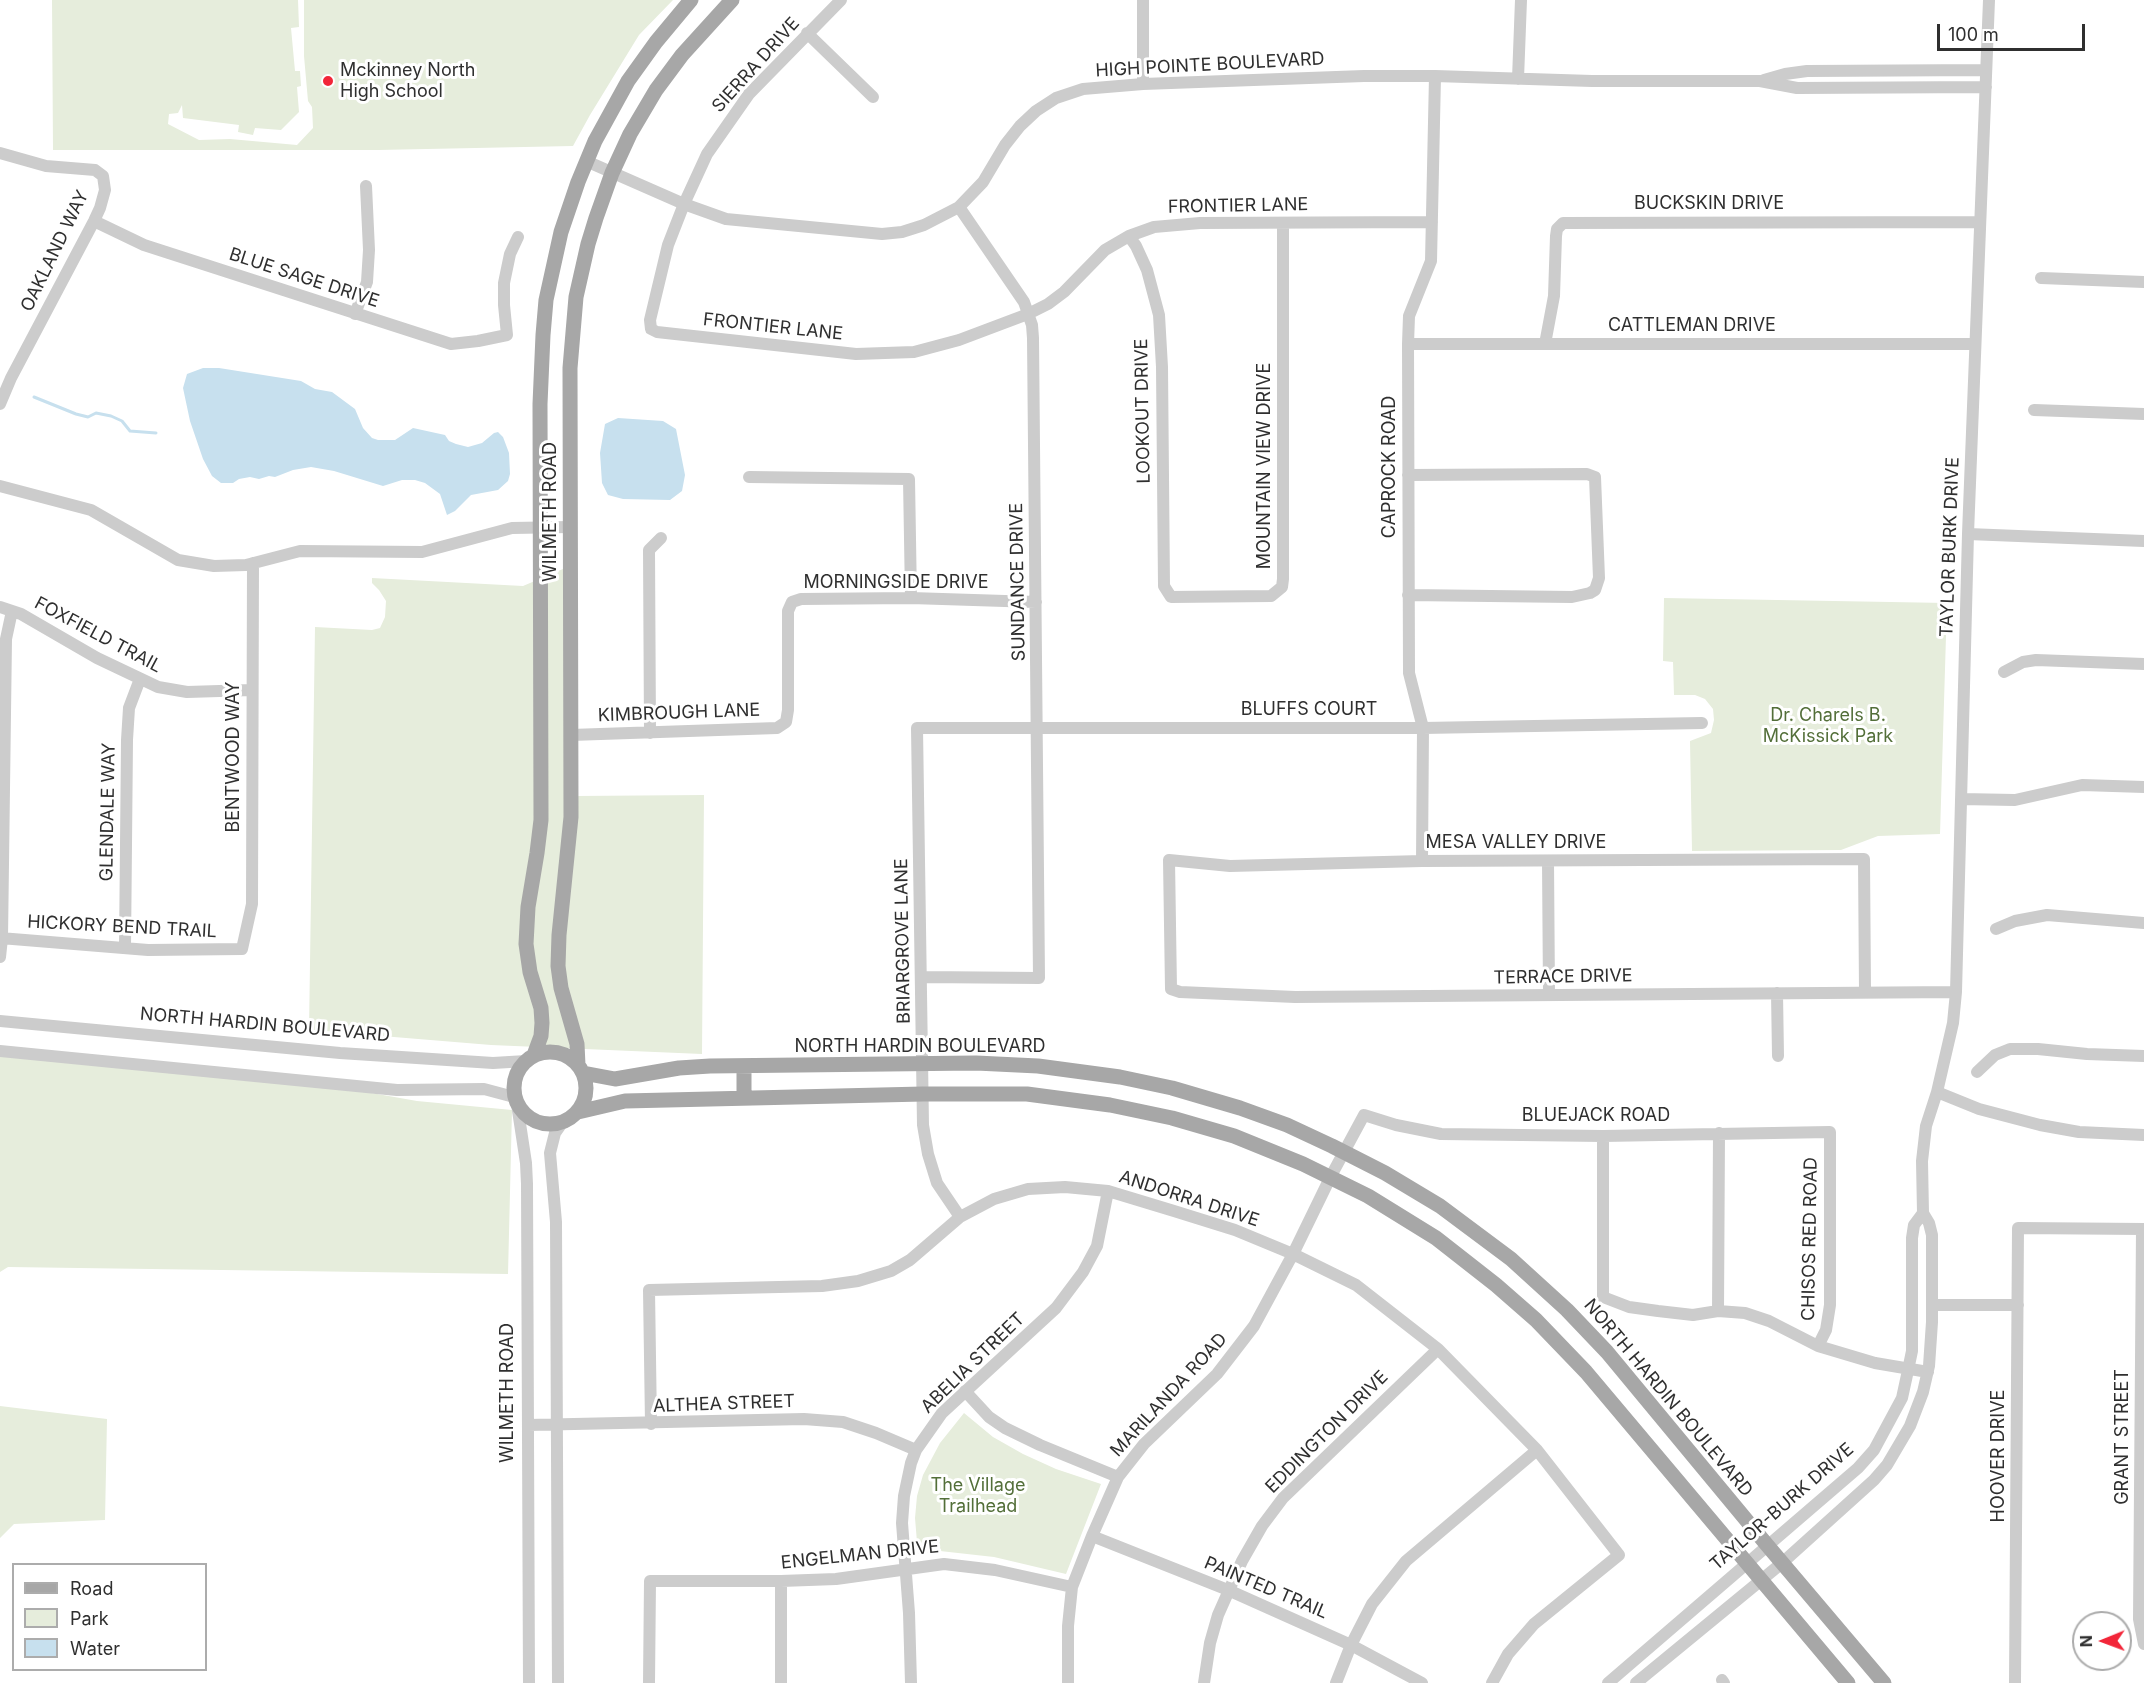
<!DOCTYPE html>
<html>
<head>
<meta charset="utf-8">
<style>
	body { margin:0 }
	#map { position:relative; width:2144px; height:1683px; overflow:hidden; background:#fff; font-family:Inter,sans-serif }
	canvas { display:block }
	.legend { position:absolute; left:12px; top:1563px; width:195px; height:108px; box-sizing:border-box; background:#fff; border:2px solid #acacac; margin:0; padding:8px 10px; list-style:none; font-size:18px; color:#2f2f2f }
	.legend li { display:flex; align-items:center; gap:12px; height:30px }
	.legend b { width:30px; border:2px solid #acacac }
	.north { position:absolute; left:2072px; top:1611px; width:60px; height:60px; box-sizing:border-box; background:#fff; border:2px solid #acacac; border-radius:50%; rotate:269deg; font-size:16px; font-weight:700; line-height:24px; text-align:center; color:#2f2f2f }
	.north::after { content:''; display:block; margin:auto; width:21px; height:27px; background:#f22639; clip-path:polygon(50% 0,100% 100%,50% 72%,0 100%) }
	.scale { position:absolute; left:1937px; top:24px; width:148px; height:27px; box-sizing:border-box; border:3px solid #2f2f2f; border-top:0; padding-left:8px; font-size:18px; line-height:21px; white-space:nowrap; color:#2f2f2f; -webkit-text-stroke:4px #fff; paint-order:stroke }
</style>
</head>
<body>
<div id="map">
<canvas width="2144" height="1683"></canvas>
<ul class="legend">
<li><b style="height:8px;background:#a7a7a7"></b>Road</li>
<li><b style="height:16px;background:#e6eddc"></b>Park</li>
<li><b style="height:16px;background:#c7e0ee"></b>Water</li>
</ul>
<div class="north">N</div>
<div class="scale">100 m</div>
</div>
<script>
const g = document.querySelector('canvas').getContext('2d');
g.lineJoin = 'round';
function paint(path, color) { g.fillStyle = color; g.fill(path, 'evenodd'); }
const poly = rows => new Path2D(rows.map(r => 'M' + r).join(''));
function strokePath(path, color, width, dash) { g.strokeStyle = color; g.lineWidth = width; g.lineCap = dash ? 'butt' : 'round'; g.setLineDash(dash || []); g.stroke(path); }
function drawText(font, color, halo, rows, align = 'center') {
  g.font = font + ' Inter,sans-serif'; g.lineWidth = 6; g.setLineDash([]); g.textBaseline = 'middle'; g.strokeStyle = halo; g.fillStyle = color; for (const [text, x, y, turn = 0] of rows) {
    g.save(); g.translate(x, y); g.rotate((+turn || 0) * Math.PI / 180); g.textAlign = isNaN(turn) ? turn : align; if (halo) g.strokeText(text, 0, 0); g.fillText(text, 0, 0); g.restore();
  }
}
paint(poly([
	[52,0,298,0,299,27,291,28,295,71,300,71,301,86,297,87,299,112,281,130,255,128,253,135,238,132,239,125,183,118,182,105,178,113,169,114,168,124,199,140,230,139,297,145,313,128,312,107,308,101,304,56,304,0,673,0,639,35,590,115,573,146,378,150,53,150],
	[577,563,576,796,704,795,702,1054,491,1045,309,1030,315,627,372,630,380,628,385,617,386,601,379,590,372,583,372,578,523,586],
	[1664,598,1947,603,1940,834,1878,836,1841,850,1692,851,1690,741,1711,733,1714,720,1713,709,1705,699,1695,695,1674,695,1673,662,1663,661],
	[0,1050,292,1079,417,1101,512,1110,508,1274,8,1267,0,1272],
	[0,1406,107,1419,105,1520,14,1524,0,1538],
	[964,1413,993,1437,1023,1454,1056,1469,1101,1484,1066,1574,994,1557,940,1551,918,1554,915,1518,917,1496,923,1475,940,1443]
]), '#e6eddc');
paint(poly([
	[203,368,219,368,301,381,315,389,332,392,355,409,363,428,372,438,378,440,395,440,413,428,445,435,449,441,456,444,468,447,482,443,494,433,498,432,503,437,509,453,510,474,508,481,498,490,471,495,455,511,447,515,440,494,425,483,415,480,402,480,383,486,334,471,311,467,293,470,275,477,269,476,259,479,250,477,239,479,233,483,221,483,212,476,203,459,190,421,183,388,187,374],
	[618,418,663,421,676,429,685,475,682,491,670,500,623,499,608,495,602,483,600,453,605,424]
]), '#c7e0ee');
strokePath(poly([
	[34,397,76,414,88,417,96,413,111,416,122,421,130,431,156,433]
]), '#c7e0ee', 3);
strokePath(poly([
	[841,0,749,94,707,154,684,204,668,245,650,320,651,329,657,332,856,354,914,352,959,340,1028,314,1048,304,1064,292,1105,250,1129,236,1154,227,1200,223,1432,222],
	[807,33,873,97],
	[1518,79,1521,0],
	[1764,80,1785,74,1807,71,1986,70],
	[1143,84,1143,0],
	[0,153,46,166,95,170,103,176,105,190,100,208,94,221,11,378,0,404],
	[586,161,684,204,726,219,882,234,902,232,924,225,959,207,983,182,1005,145,1020,126,1036,111,1056,98,1083,89,1143,84,1364,76,1435,76,1592,81,1760,81,1797,88,1986,87],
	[94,221,144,245,451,344,478,341,507,335,504,305,504,283,510,254,518,237],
	[1129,236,1136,246,1147,270,1159,315,1162,367,1164,586,1171,597,1271,596,1282,587,1283,579,1283,223],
	[2041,278,2144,282],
	[355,314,367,282,369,250,366,186],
	[1408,344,1975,344],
	[1545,344,1554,296,1556,236,1557,229,1563,223,1980,222],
	[2034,410,2144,414],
	[749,477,909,479,911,598],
	[0,486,91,510,178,560,214,566,246,565,300,551,422,552,512,528,570,527],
	[1968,534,2144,541],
	[1408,595,1572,597,1590,593,1595,590,1599,578,1595,477,1587,474,1408,475],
	[0,607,21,614,97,658,158,687,187,692,252,690],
	[2004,672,2023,662,2036,660,2144,664],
	[650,733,649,550,661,538],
	[571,735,777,728,786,722,788,710,788,611,792,602,801,599,911,598,1036,602],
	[1961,799,2015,800,2082,785,2144,787],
	[1422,861,1423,728,1409,673,1408,344,1409,316,1431,261,1435,76],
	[1548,861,1549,995],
	[1996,929,2015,921,2047,915,2144,923],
	[0,938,148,950,242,949,252,904,253,563],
	[125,948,127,740,129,708,140,679],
	[0,957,2,938,6,639,12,611],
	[922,977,1039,978,1033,338,1032,325,1024,302,959,207],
	[1865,992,1864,859,1422,861,1230,866,1169,860,1171,989,1180,992,1295,997,1956,992],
	[1777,993,1778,1056],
	[0,1021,340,1053,493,1063,526,1061],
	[0,1051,397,1090,484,1089,514,1097],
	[1977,1072,1995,1055,2010,1049,2038,1049,2087,1054,2144,1056],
	[1937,1092,1979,1109,2040,1125,2079,1132,2144,1135],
	[517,1104,526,1163,527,1184,529,1683],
	[1603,1136,1603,1297,1629,1307,1658,1311,1693,1315,1718,1311,1745,1313,1769,1321,1818,1346,1875,1363,1928,1372],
	[960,1217,937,1183,928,1154,923,1125,917,728,1423,728,1702,723],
	[2142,1229,2139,1619,2144,1644],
	[1932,1305,2018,1305],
	[1718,1311,1719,1133],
	[965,1391,989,1417,1005,1428,1040,1445,1118,1477],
	[651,1424,649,1290,822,1286,858,1281,891,1271,910,1260,960,1217,994,1199,1028,1189,1065,1187,1108,1191,1174,1211,1235,1230,1293,1254,1356,1285,1438,1349,1537,1450,1619,1555,1534,1624,1508,1654,1492,1683],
	[528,1425,804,1419,843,1422,876,1433,916,1450],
	[1092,1536,1228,1590,1351,1645,1422,1683],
	[1722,1680,1724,1683],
	[558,1683,556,1222,550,1153,555,1133,562,1123],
	[649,1683,650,1581,781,1581,836,1579,944,1564,995,1570,1072,1587],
	[781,1683,781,1581],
	[911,1683,909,1613,902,1523,904,1496,911,1463,916,1450,942,1413,1056,1308,1083,1272,1097,1246,1108,1191],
	[1068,1683,1068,1626,1072,1587,1092,1536,1118,1477,1144,1444,1217,1374,1254,1326,1293,1254,1331,1176,1364,1115,1396,1125,1441,1134,1603,1136,1830,1132,1830,1305,1826,1330,1818,1346],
	[1204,1683,1210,1643,1218,1615,1242,1561,1262,1526,1283,1498,1438,1349],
	[1336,1683,1351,1645,1372,1604,1406,1561,1537,1450],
	[1608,1683,1858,1468,1874,1450,1902,1398,1907,1375,1912,1351,1912,1238,1914,1225,1923,1213],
	[1636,1683,1782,1563,1874,1480,1887,1465,1910,1426,1923,1392,1929,1366,1932,1322,1932,1235,1929,1223,1923,1213,1922,1161,1926,1126,1937,1092,1953,1023,1956,992,1968,534,1989,0],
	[2015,1683,2018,1228,2144,1229]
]), '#ccc', 12);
strokePath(poly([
	'514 1088a36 36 0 1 1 72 0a36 36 0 1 1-72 0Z',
	[534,1055,541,1036,542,1023,541,1008,530,972,526,944,528,907,537,853,541,820,540,404,543,335,546,300,561,232,578,182,595,141,628,81,656,42,691,0],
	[578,1065,577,1044,561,988,558,966,559,935,571,817,570,368,576,297,588,244,596,218,612,173,630,134,656,90,682,55,732,0],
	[744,1066,744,1098],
	[583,1073,615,1079,679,1068,710,1066,976,1063,1038,1066,1120,1077,1172,1088,1240,1108,1287,1125,1332,1146,1385,1173,1440,1206,1511,1259,1567,1310,1607,1352,1767,1545,1884,1683],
	[578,1112,625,1101,923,1094,1027,1094,1110,1105,1172,1118,1234,1136,1303,1164,1368,1196,1436,1238,1496,1285,1536,1320,1586,1372,1848,1683]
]), '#a7a7a7', 15);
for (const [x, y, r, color] of [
	[328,81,6,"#f22639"]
]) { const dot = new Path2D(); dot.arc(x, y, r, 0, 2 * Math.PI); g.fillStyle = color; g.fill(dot); strokePath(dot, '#fff', 2); }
drawText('18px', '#2f2f2f', '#fff', [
	["SIERRA DRIVE",756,65,-48],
	["HIGH POINTE BOULEVARD",1210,65,-3],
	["BUCKSKIN DRIVE",1709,204],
	["FRONTIER LANE",1238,206,-1],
	["OAKLAND WAY",55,251,-64],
	["BLUE SAGE DRIVE",304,278,18],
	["CATTLEMAN DRIVE",1692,326],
	["FRONTIER LANE",773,327,6],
	["LOOKOUT DRIVE",1143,411,-91],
	["MOUNTAIN VIEW DRIVE",1265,466,-90],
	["CAPROCK ROAD",1390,467,-90],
	["WILMETH ROAD",551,512,-90],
	["TAYLOR BURK DRIVE",1950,547,-88],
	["SUNDANCE DRIVE",1018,582,-91],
	["MORNINGSIDE DRIVE",896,583],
	["FOXFIELD TRAIL",98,635,28],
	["BLUFFS COURT",1309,710],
	["KIMBROUGH LANE",679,713,-2],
	["BENTWOOD WAY",234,757,-90],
	["GLENDALE WAY",108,812,-89],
	["MESA VALLEY DRIVE",1516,843],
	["HICKORY BEND TRAIL",122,927,3],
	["BRIARGROVE LANE",903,941,-91],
	["TERRACE DRIVE",1563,977,-1],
	["NORTH HARDIN BOULEVARD",265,1025,5],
	["NORTH HARDIN BOULEVARD",920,1047],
	["BLUEJACK ROAD",1596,1116],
	["ANDORRA DRIVE",1189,1199,18],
	["CHISOS RED ROAD",1810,1239,-89],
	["ABELIA STREET",973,1363,-44],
	["WILMETH ROAD",508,1393,-90],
	["MARILANDA ROAD",1169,1395,-47],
	["NORTH HARDIN BOULEVARD",1668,1398,50],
	["ALTHEA STREET",724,1404,-2],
	["EDDINGTON DRIVE",1327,1432,-45],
	["GRANT STREET",2123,1437,-90],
	["HOOVER DRIVE",1999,1456,-90],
	["TAYLOR-BURK DRIVE",1782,1507,-41],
	["ENGELMAN DRIVE",860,1555,-6],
	["PAINTED TRAIL",1266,1588,23]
]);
drawText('18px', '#2f2f2f', '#fff', [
	["Mckinney North",340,71],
	["High School",340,92]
], 'left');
drawText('18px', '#536f39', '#fff', [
	["Dr. Charels B.",1828,716],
	["McKissick Park",1828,737],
	["The Village",978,1486],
	["Trailhead",978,1507]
]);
</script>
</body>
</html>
